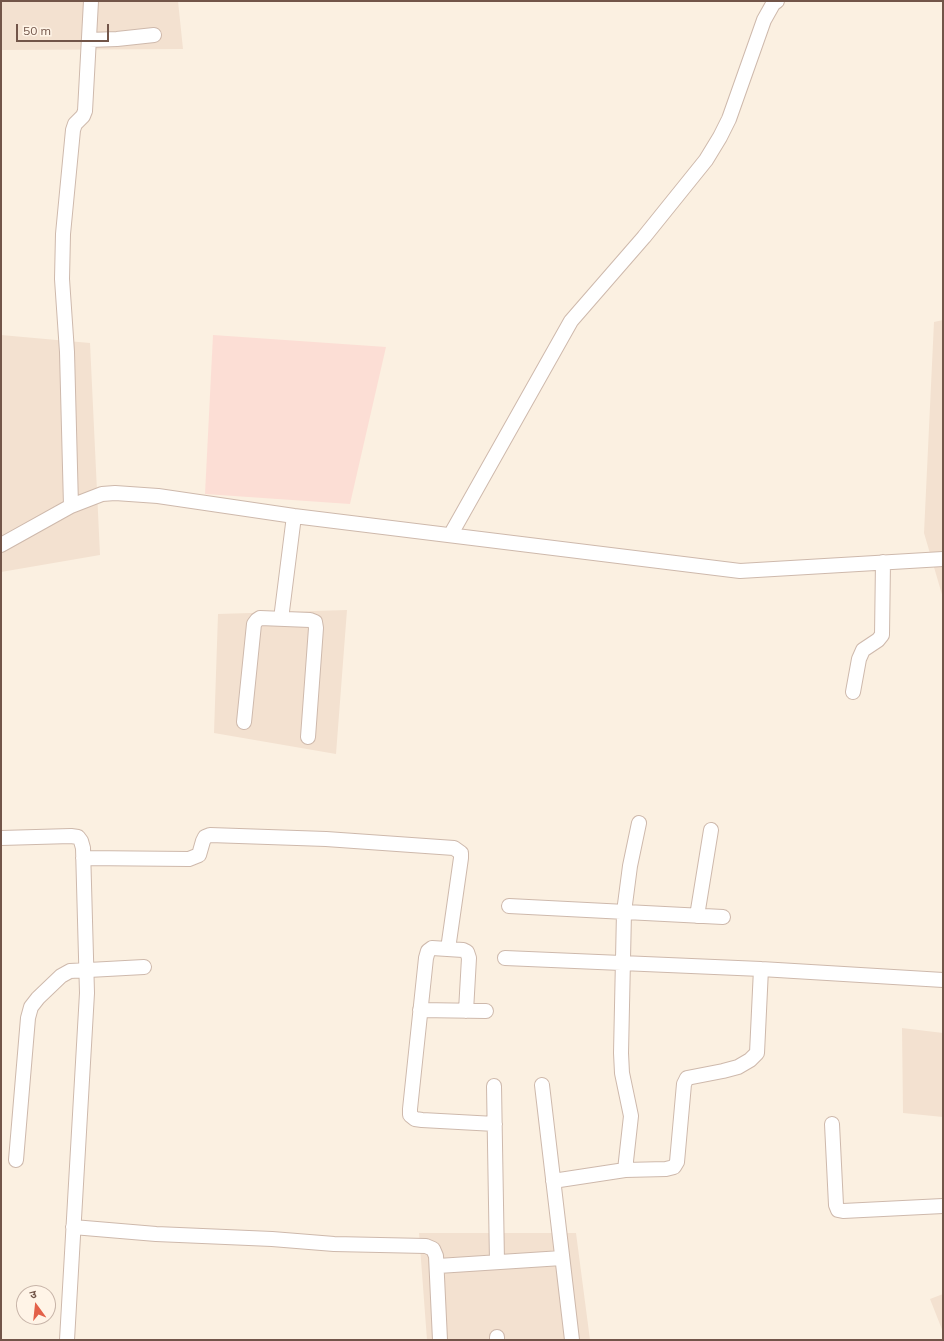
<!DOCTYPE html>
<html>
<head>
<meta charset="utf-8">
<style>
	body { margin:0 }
	#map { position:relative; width:944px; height:1341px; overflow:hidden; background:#fbf0e1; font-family:Mulish,"Noto Sans Devanagari",sans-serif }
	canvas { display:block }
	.frame { position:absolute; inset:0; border:2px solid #725549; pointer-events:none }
	.north { position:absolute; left:16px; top:1285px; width:40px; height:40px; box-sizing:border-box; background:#fff4e7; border:1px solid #c7b4a8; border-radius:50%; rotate:345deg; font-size:11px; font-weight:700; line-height:16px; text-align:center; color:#725549 }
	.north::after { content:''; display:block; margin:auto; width:14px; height:18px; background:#e36149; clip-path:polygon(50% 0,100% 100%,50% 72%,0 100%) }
	.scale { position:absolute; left:16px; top:24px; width:93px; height:18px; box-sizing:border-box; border:2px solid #725549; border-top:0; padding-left:5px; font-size:12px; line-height:14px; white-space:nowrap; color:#725549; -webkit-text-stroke:3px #fff4e7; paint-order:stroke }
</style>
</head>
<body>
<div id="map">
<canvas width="944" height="1341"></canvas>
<div class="frame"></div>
<div class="north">उ</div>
<div class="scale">50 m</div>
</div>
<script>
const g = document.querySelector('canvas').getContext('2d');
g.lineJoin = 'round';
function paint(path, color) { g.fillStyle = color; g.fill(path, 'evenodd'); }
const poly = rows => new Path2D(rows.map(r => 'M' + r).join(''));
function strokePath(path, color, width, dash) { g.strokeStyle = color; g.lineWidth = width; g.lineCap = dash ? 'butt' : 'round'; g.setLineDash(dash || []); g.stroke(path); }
paint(poly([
	[1,1,178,1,183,49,1,50],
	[943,320,943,598,924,533,934,322],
	[1,335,90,343,100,555,1,572],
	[347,610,336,754,214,733,218,614],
	[902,1028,943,1033,943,1117,903,1113],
	[419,1233,576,1233,590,1340,427,1340],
	[943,1294,943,1332,930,1299]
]), '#f3e1d0');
paint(poly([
	[213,335,386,347,350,504,205,494]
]), '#fcded5');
const minor = poly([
	[89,40,117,39,154,35],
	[71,506,67,352,62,279,63,234,73,130,75,124,83,116,85,111,91,1],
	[451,534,571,321,644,237,706,160,720,137,729,119,764,20,773,4,777,1],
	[1,545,71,506,102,494,115,493,158,496,294,516,740,571,943,559],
	[281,619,294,516],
	[853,692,859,659,863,650,878,640,882,635,883,562],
	[244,722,254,624,257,620,260,618,310,620,315,622,316,628,308,737],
	[1,838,71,836,78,837,81,841,83,848,87,993,67,1340],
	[83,858,189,859,199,855,203,841,205,837,210,835,326,839,454,848,461,853,461,858,448,949],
	[509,906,723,917],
	[697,916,711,830],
	[505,958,761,969,943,980],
	[420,1010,486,1011],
	[466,1011,469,958,467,952,463,950,432,948,428,951,426,958,410,1109,410,1115,415,1119,422,1120,495,1124],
	[542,1085,572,1340],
	[494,1086,497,1262],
	[832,1124,836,1205,838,1210,843,1211,943,1206],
	[16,1160,28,1018,31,1007,38,998,61,976,70,971,144,967],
	[625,1170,631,1116,622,1073,621,1053,624,912,630,866,639,823],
	[553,1181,625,1170,666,1169,674,1167,677,1162,684,1084,687,1078,723,1071,738,1067,750,1060,757,1053,761,969],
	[73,1227,156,1234,272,1239,334,1244,426,1246,433,1249,436,1256,440,1340],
	[438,1266,562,1258],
	[497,1337,497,1340]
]);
strokePath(minor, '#ceb9ac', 16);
strokePath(minor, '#fff', 14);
</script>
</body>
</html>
